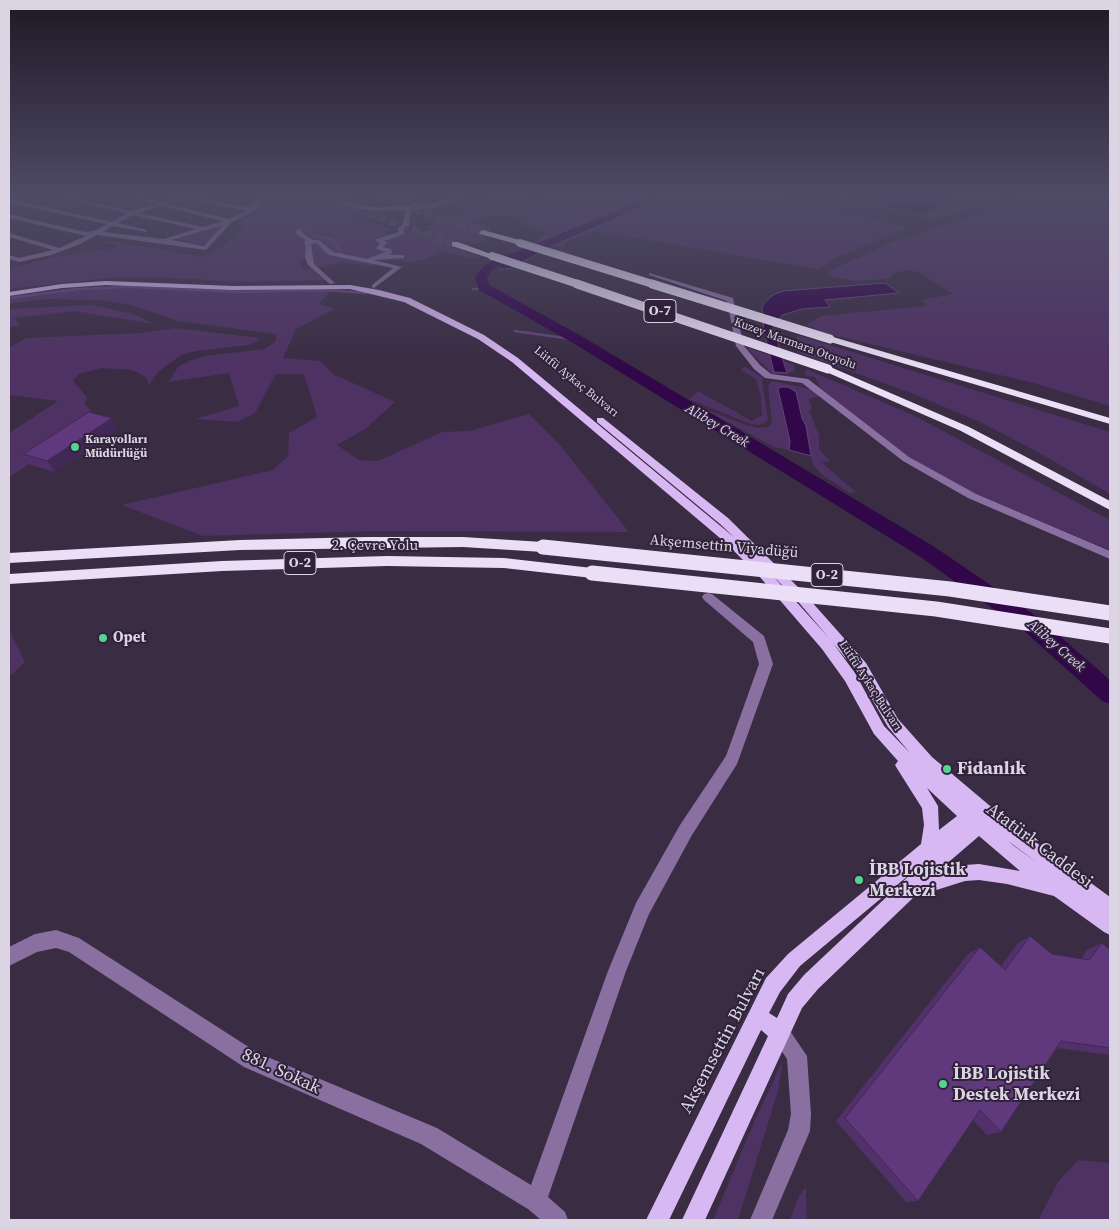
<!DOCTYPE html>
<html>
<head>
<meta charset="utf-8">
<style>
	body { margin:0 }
	#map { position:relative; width:1119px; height:1229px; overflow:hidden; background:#392c43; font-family:"Source Serif 4",serif }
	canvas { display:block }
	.frame { position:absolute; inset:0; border:10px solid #dbd4e2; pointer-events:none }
</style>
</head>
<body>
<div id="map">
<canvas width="1119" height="1229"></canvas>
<div class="frame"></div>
</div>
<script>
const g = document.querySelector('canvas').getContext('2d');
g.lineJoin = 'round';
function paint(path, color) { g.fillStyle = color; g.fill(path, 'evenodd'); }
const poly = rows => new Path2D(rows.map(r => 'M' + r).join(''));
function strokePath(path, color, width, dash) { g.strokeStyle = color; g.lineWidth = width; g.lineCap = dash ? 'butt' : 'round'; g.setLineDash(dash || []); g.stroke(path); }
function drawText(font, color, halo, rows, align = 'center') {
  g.font = font + ' "Source Serif 4",serif'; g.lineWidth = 4; g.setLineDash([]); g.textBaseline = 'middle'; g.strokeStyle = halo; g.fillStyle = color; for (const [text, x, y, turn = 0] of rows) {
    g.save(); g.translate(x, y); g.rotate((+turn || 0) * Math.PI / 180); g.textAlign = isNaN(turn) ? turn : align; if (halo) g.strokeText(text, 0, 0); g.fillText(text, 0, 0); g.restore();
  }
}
paint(poly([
	[264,197,337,197,333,201,335,204,359,210,354,217,391,229,382,231,391,236,431,230,426,227,432,225,429,223,440,218,454,218,472,208,475,204,491,197,532,197,530,198,538,201,541,199,537,197,647,197,540,242,536,241,548,232,523,225,521,220,515,217,489,215,473,222,492,229,508,223,495,229,479,233,486,238,480,243,459,242,448,245,480,257,474,259,442,251,425,259,413,262,383,260,374,266,343,262,316,268,312,258,298,260,303,270,313,269,318,275,329,280,327,280,241,282,154,277,108,278,9,289,9,268,75,253,116,248,117,245,104,243,109,241,122,243,118,245,135,245,202,257,223,247,245,224,238,223,255,210],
	[666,197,776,197,908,227,835,258,818,269,594,231,563,244,566,249,554,245],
	[958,197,1004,197,988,205,932,219,922,216],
	[1020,197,1110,197,1110,406,1033,383,833,335,806,325,821,316,927,306,921,300,954,294,918,272,906,270,894,273,888,279,855,281,831,277,827,272,899,239,1006,206],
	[224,224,205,245,176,239],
	[96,288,331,290,319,304,334,309,296,329,283,358,320,361,333,374,395,402,365,429,337,445,359,460,378,461,442,432,469,431,529,414,560,445,629,532,374,531,203,536,122,505,273,470,288,456,289,433,317,417,304,374,276,374,255,413,237,422,195,419,239,406,229,373,168,382,178,367,189,361,205,356,265,349,276,341,276,334,178,321,132,305,100,300,46,299,9,304,9,298,16,297],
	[92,305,133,314,155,324,74,311,14,318,20,325,9,327,9,309],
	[175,328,258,338,259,340,248,345,196,351,181,355,158,372,149,385,146,377,132,370,102,368,79,374,73,381,87,397,85,404,95,416,55,448,9,477,9,433,58,401,9,395,9,348,26,338,141,333],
	[797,335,1110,432,1110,494,1036,451,980,422,911,393,797,352],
	[746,347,769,355,774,372,787,370,782,360,794,365,795,371,786,374,772,374],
	[744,366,763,378,762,381,768,420,764,423,757,425,748,423,689,399,698,391,752,421,762,415,761,397,756,379,741,370],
	[806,369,913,415,1110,520,1110,550,974,494,927,468,885,441,821,389,815,377,805,376],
	[773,381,814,390,823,396,809,399,812,409,809,410,819,435,819,449,830,461,822,463,856,492,850,493,825,477,813,465,806,426,802,418,796,392,778,389,790,441,789,450,774,447,702,408,746,425,758,428,767,427,772,424,768,386,770,382],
	[9,630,25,662,9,677],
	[783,1060,778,1091,738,1220,713,1220,755,1120],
	[1078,1160,1110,1163,1110,1220,1038,1220,1058,1182],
	[806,1187,807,1220,790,1220,799,1196]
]), '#4e3263');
const water = poly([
	[647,197,666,197,554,245,512,268,501,269,499,266,499,264,509,254,647,197],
	[840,197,958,197,922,216,840,197],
	[885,283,899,293,825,300,830,307,802,309,782,315,773,328,787,373,774,372,764,331,762,309,764,303,773,295,783,291,885,283],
	[781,387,788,387,796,392,802,418,806,426,811,456,789,450,790,441,778,389,781,387]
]);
paint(water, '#310749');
strokePath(water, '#644477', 1);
strokePath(poly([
	[276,200,314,235,333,240,343,255]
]), '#644477', 2);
strokePath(poly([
	[473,289,484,289],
	[9,298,78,289,127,287,242,292,325,290,366,293],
	[515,331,578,340]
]), '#644477', 2.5);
paint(poly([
	[524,249,528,250,528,254,507,261,492,270,487,277,489,285,583,337,933,546,1039,618,1110,680,1110,704,1102,701,1023,630,919,556,573,343,479,290,475,277,484,266,499,257,524,249]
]), '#310749');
strokePath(poly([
	[322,197,455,244],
	[379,197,483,232]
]), '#51455b', 8, [8, 4]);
paint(poly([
	[60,197,69,197,131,211,155,204,130,197,161,202,180,197,195,197,250,208,256,197,262,197,254,211,232,222,206,250,97,235,78,245,51,255,19,262,9,259,9,255,19,258,53,250,9,237,9,233,59,248,86,236,9,218,9,214,85,232,94,231,107,224,9,203,9,199,112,222,127,213,60,197],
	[187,198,189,199,246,211,229,219,168,204,187,198],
	[161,206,223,221,203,227,138,213,161,206],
	[133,215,196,229,164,239,103,232,113,226,147,232,147,230,118,223,133,215],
	[223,225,204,246,172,240,223,225],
	[343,197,349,197,347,201,355,204,373,207,414,206,402,197,408,197,421,206,460,197,468,197,429,209,411,209,409,225,403,229,405,234,384,241,387,243,383,247,391,249,392,253,389,255,402,255,404,256,404,258,373,260,402,267,374,288,372,287,372,285,393,268,329,255,316,243,311,244,314,264,335,283,330,284,308,265,305,257,306,248,304,242,306,240,295,233,298,229,302,229,301,232,313,240,319,240,333,252,367,259,386,252,376,249,380,243,374,240,399,232,397,229,403,224,405,210,373,211,354,208,342,203,343,197],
	[649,273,733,298,744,346,760,365,771,374,808,379,909,457,976,494,1110,551,1110,559,968,498,903,461,802,383,765,378,754,369,736,346,727,301,649,275,649,273],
	[708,593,712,594,764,636,773,664,737,764,692,835,649,914,626,971,548,1197,565,1212,568,1220,541,1220,528,1209,421,1144,244,1067,69,952,56,948,37,952,9,966,9,947,35,934,56,930,79,938,258,1053,437,1128,531,1185,608,971,636,903,680,825,726,756,759,664,753,642,704,600,702,597,704,594,708,593],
	[779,1022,786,1025,807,1056,811,1114,810,1131,772,1220,750,1220,788,1130,791,1114,787,1059,769,1032,772,1025,779,1022]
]), '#8a70a0');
paint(poly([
	[106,281,233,286,350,285,379,290,410,298,484,335,518,358,735,538,720,524,597,422,597,418,603,418,728,518,803,592,866,663,898,719,932,757,1015,827,1110,897,1110,935,1104,932,1054,896,1007,884,979,880,965,881,914,897,818,989,802,1008,705,1220,682,1220,768,1036,761,1030,669,1220,646,1220,766,978,788,954,921,844,924,825,922,808,898,770,895,765,898,761,874,734,845,681,822,649,759,576,727,544,512,362,478,339,404,302,350,289,233,290,106,285,62,288,9,296,9,292,62,284,106,281],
	[772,575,795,598,829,638,772,575],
	[833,643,856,671,888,727,910,753,884,726,855,673,833,643],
	[927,788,957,816,939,830,938,806,927,788],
	[979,836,1020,871,979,864,965,865,936,873,979,836],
	[1008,841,1039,864,1014,846,1008,841],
	[915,870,804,975,788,994,777,1018,769,1013,780,992,800,966,915,870]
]), '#d8b8f3');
paint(poly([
	[483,230,523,241,524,243,520,245,480,234,479,232,483,230],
	[452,242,458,242,496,256,489,258,452,246,452,242],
	[827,337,833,337,1110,418,1110,424,827,341,827,337],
	[828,366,969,427,1110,501,1110,510,961,431,824,371,823,369,828,366],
	[367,537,463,537,543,542,550,547,543,552,463,547,240,550,9,563,9,553,240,540,367,537],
	[387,556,504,558,592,568,599,573,592,578,504,568,387,566,222,571,9,584,9,574,222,561,387,556]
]), '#ebdff7');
strokePath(poly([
	[520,243,656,285],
	[492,256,581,285]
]), '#ebdff7', 8);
strokePath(poly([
	[577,284,828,369],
	[652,284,830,339]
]), '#ebdff7', 9);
strokePath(poly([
	[543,547,950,589,1110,613],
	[592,573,936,609,1110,636]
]), '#ebdff7', 15);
paint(poly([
	[112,418,118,430,55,472,31,465,23,454],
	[1030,936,1052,954,1081,959,1087,950,1102,943,1110,950,1110,1055,1057,1048,1001,1132,987,1135,973,1120,918,1201,906,1202,836,1121,968,954,980,947,1001,966,1018,943]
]), '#52316b');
paint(poly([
	[112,418,118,430,55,472,47,461]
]), '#422857');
const building = poly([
	[89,412,112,418,47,461,23,454,89,412],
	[1030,936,1052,954,1089,960,1102,943,1110,950,1110,1048,1061,1041,1001,1132,980,1110,918,1201,845,1118,980,947,1005,970,1030,936]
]);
paint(building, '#5f397c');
strokePath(building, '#422857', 1);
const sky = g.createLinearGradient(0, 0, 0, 369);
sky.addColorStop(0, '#1f1825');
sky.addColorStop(0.53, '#4e4b66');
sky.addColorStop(1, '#4e4b6600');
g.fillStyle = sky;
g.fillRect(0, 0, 1119, 369);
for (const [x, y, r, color] of [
	[75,447,5,"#54d395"],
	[103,638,5,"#54d395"],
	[947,769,5,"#54d395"],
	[859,880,5,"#54d395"],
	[943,1084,5,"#54d395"]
]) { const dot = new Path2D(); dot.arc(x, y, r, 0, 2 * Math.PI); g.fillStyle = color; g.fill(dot); strokePath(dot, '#2f2239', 2); }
drawText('12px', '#dbd4e2', '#2f2239', [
	["Kuzey Marmara Otoyolu",795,344,20],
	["Lütfü Aykaç Bulvarı",576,382,39],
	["Lütfü Aykaç Bulvarı",870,686,57]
]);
drawText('bold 12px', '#dbd4e2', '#2f2239', [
	["Karayolları",85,440],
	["Müdürlüğü",85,454]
], 'left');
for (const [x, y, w] of [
	[660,311,32],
	[300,563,32],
	[827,575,32]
]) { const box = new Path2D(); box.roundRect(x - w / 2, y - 11.5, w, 23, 4); g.fillStyle = '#2f2239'; g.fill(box); strokePath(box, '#dbd4e2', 1); }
drawText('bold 14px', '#dbd4e2', null, [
	["O-7",660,311],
	["O-2",300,563],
	["O-2",827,575]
]);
drawText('italic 14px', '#e4cff6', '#2f2239', [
	["Alibey Creek",717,426,31],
	["Alibey Creek",1056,646,41]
]);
drawText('15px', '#dbd4e2', '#2f2239', [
	["2. Çevre Yolu",375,546],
	["Akşemsettin Viyadüğü",724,547,5]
]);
drawText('bold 15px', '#dbd4e2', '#2f2239', [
	["Opet",113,638]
], 'left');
drawText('bold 18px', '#dbd4e2', '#2f2239', [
	["Fidanlık",957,769],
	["İBB Lojistik",869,870],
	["Merkezi",869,891],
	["İBB Lojistik",953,1074],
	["Destek Merkezi",953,1095]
], 'left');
drawText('18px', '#dbd4e2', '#2f2239', [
	["Atatürk Caddesi",1039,846,37],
	["Akşemsettin Bulvarı",723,1041,-62],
	["881. Sokak",281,1072,25]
]);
</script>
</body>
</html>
